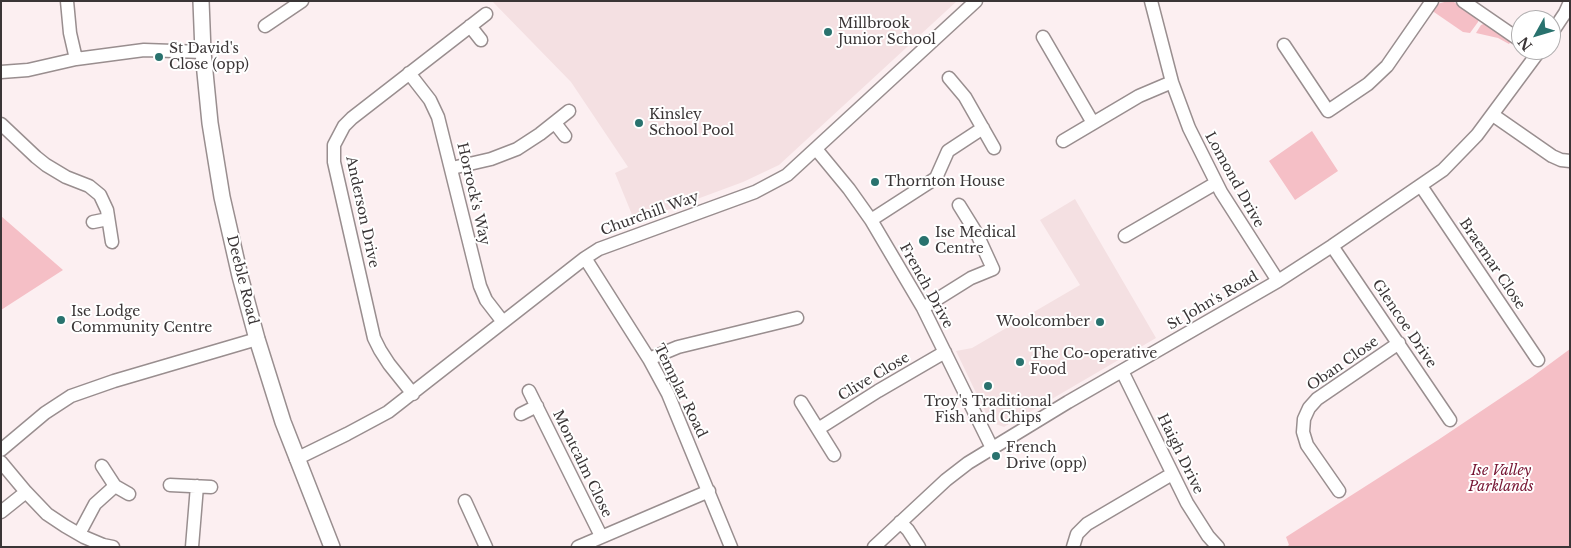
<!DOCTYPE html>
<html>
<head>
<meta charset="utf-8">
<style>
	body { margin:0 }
	#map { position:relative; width:1571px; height:548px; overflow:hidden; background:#fceff1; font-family:"Libre Baskerville",serif }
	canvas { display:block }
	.frame { position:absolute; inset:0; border:2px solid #3a3536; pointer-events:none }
	.north { position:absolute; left:1511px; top:10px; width:50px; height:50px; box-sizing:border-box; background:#fff; border:1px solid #b0aeaf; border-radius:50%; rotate:231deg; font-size:14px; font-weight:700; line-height:20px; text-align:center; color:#3a3536 }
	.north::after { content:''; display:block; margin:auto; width:18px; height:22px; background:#29726e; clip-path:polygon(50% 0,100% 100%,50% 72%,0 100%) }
</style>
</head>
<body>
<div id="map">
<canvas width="1571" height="548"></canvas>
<div class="frame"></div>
<div class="north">N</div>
</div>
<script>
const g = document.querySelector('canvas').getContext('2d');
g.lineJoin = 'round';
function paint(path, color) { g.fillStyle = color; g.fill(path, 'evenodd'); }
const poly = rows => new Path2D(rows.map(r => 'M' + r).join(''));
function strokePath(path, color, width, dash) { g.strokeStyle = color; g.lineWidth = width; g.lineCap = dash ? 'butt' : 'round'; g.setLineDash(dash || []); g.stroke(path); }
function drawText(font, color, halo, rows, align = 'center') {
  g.font = font + ' "Libre Baskerville",serif'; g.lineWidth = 4; g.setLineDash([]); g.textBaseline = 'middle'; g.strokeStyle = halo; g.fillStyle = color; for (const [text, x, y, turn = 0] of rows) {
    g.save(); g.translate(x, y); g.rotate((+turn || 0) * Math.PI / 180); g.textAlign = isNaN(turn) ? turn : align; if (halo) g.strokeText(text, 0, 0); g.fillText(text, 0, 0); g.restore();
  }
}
paint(poly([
	[492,1,957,1,779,165,743,182,635,222,615,173,628,167,571,82],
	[1075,199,1156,338,1004,427,990,422,956,351,972,348,1080,285,1040,220]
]), '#f4e0e2');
paint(poly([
	[1448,1,1454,2,1479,18,1478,22,1470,33,1463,32,1431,10,1437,4],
	[1486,23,1512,40,1509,44,1498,38,1476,33,1481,25],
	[1312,131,1338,171,1295,200,1269,161],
	[1,216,63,270,1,310],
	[1570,349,1570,547,1286,547,1289,545,1286,537,1438,440,1532,377]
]), '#f5bfc6');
const minor = poly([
	[67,1,70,33,76,59],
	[1151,1,1172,82,1189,128,1221,192,1278,281],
	[1463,1,1521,41],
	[265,26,302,1],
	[470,26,481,40],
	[1551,34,1565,13,1570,2],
	[1043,37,1093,123],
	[1284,45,1328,111,1368,84,1387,66,1432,1],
	[1,72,28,70,76,59,144,50,203,52],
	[409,73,430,100,438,117,480,286,486,300,503,322],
	[949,78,965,97,994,148],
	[1493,115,1552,156,1561,160,1570,161],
	[555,123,565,136],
	[1,124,36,157,46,165,66,177,89,186,100,195,107,210,112,242],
	[1063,141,1139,96,1172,82],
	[816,149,849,189,871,220,923,308,992,448],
	[452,168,491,159,517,149,540,134,569,111],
	[1421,186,1538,360],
	[871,220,936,178,948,151,983,128],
	[93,222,108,219],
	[1125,236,1216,183],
	[1332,246,1450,420],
	[585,258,649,359,668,394,731,547],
	[923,308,971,278,993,269,977,234,959,205],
	[649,359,678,347,797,318],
	[1122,371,1187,503,1208,536,1218,547],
	[529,391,601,536],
	[413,394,389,364,380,350,374,338,334,162,334,145,344,126,352,118,486,14],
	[801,402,834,455],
	[521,414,537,406],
	[818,429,878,391,945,352],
	[1,450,45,413,71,396,114,381,257,339],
	[296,459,347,434,388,412,585,258,599,249,755,192,787,175,976,1],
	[1,462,26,492,47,514,65,526,84,537,103,545,113,547],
	[102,466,115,486,129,494],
	[170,485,211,487],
	[1339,491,1307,445,1303,432,1304,419,1309,408,1317,399,1399,343],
	[465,501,486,547],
	[1,512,26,492],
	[900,522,908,530,919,547],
	[79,534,95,504,115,486],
	[192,547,197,486],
	[578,547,709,491],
	[874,547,946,480,968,463,1068,402,1278,281,1332,246,1443,170,1477,135,1540,50],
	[1073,547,1077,534,1087,524,1172,474]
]);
const tertiary = poly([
	[201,1,203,52,210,123,222,197,240,276,257,339,283,422,332,547]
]);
strokePath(minor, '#998e8f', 15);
strokePath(tertiary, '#998e8f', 18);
strokePath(minor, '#fff', 12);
strokePath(tertiary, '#fff', 15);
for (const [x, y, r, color] of [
	[828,32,5,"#29726e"],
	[159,57,5,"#29726e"],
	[639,123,5,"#29726e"],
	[875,182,5,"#29726e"],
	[924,241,6,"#29726e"],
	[61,320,5,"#29726e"],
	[1100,322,5,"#29726e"],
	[1020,362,5,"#29726e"],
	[988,386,5,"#29726e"],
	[996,456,5,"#29726e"]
]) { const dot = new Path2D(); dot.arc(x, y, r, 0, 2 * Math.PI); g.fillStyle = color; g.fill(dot); strokePath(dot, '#fff', 2); }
drawText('14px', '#3a3536', '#fff', [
	["Millbrook",838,24],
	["Junior School",838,40],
	["St David's",169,49],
	["Close (opp)",169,65],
	["Kinsley",649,115],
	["School Pool",649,131],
	["Thornton House",885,182],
	["Ise Medical",935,233],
	["Centre",935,249],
	["Ise Lodge",71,312],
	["Community Centre",71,328],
	["Woolcomber",1090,322,"right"],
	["The Co-operative",1030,354],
	["Food",1030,370],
	["Troy's Traditional",988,402,"center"],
	["Fish and Chips",988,418,"center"],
	["French",1006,448],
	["Drive (opp)",1006,464]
], 'left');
drawText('14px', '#3a3536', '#fff', [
	["Lomond Drive",1234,180,61],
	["Horrock's Way",473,194,77],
	["Anderson Drive",362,212,78],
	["Churchill Way",650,214,-20],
	["Braemar Close",1492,264,56],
	["Deeble Road",242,280,76],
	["French Drive",926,286,61],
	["St John's Road",1213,301,-30],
	["Glencoe Drive",1404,324,56],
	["Oban Close",1343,364,-35],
	["Clive Close",874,377,-31],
	["Templar Road",680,391,64],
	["Haigh Drive",1180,454,64],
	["Montcalm Close",582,464,64]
]);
drawText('italic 14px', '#761432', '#fff', [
	["Ise Valley",1501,471],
	["Parklands",1501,487]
]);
</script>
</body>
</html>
